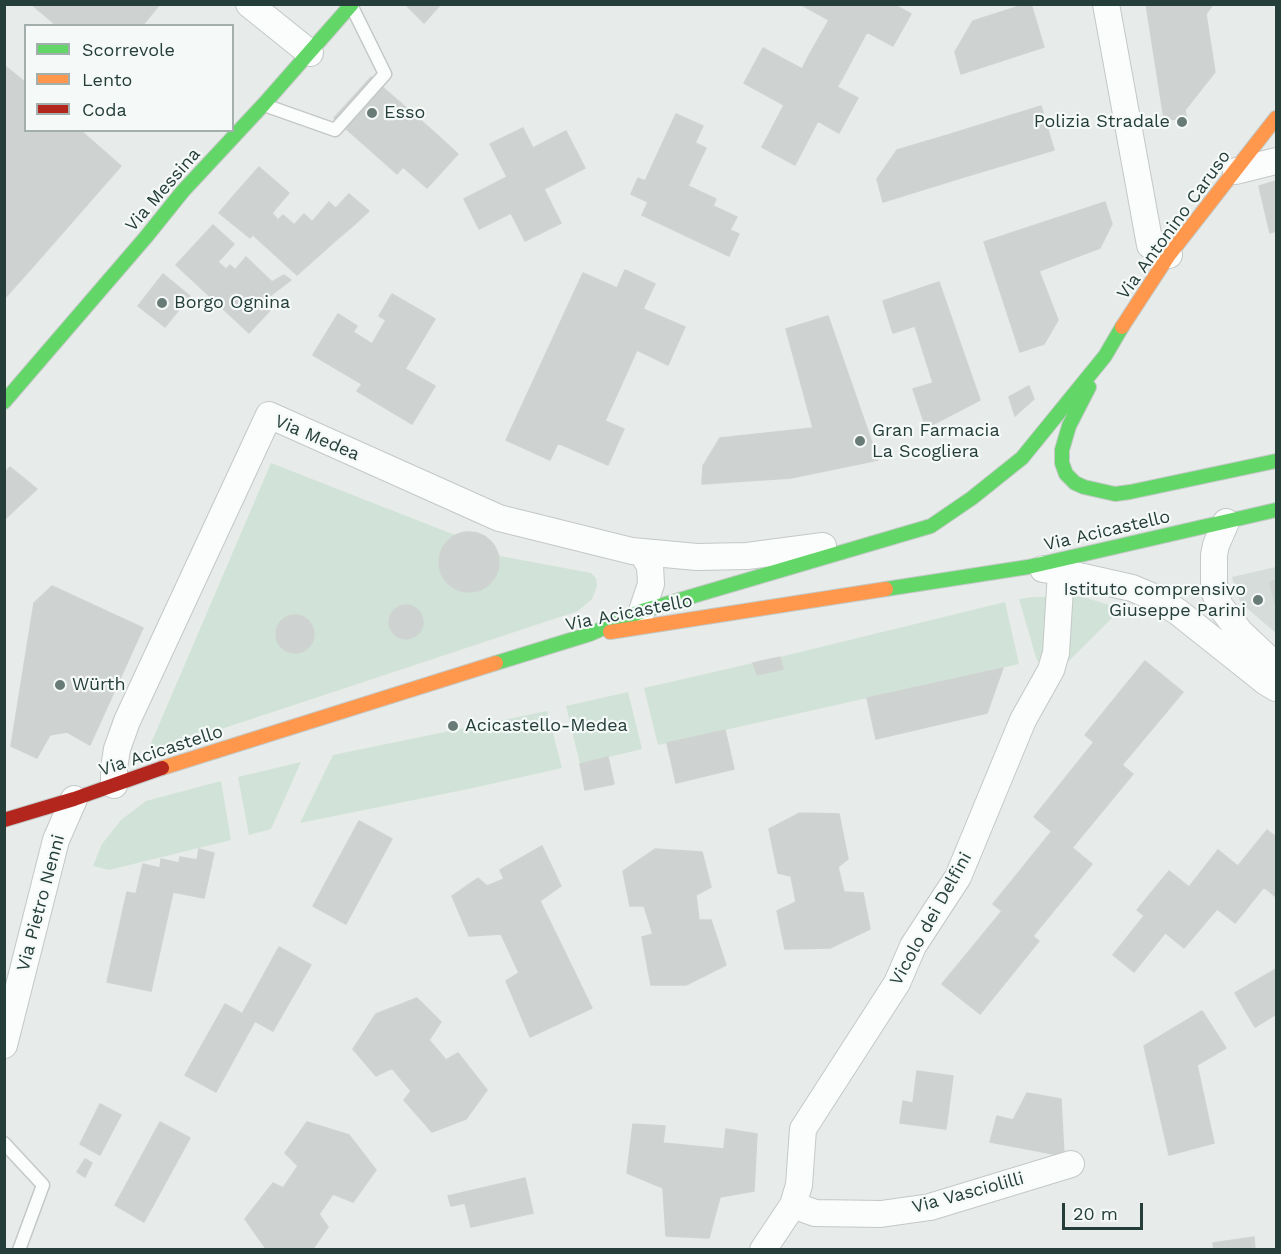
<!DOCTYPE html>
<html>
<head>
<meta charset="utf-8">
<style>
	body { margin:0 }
	#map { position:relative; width:1281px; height:1254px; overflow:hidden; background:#e7ebe9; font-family:"Work Sans",sans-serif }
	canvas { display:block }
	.frame { position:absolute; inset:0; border:6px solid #253e3a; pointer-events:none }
	.legend { position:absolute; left:24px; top:24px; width:210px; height:108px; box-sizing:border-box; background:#f5faf8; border:2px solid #a2afac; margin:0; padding:8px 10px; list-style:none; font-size:18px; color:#253e3a }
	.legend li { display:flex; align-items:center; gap:12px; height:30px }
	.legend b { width:30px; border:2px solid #a2afac }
	.scale { position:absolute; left:1062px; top:1203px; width:81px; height:27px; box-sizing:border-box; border:3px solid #253e3a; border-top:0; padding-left:8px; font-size:18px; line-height:21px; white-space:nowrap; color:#253e3a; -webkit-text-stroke:4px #f5faf8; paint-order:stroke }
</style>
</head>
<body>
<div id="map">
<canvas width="1281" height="1254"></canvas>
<div class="frame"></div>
<ul class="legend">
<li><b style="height:8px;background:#63d668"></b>Scorrevole</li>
<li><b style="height:8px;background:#ff974d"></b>Lento</li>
<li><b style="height:8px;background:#b3261e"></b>Coda</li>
</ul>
<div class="scale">20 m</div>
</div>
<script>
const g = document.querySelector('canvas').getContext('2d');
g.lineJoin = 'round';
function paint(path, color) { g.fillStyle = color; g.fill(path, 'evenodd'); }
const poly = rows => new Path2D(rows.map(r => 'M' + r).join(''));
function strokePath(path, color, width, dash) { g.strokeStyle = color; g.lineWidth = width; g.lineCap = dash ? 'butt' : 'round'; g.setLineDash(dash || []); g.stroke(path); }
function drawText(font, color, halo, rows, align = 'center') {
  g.font = font + ' "Work Sans",sans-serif'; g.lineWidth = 4.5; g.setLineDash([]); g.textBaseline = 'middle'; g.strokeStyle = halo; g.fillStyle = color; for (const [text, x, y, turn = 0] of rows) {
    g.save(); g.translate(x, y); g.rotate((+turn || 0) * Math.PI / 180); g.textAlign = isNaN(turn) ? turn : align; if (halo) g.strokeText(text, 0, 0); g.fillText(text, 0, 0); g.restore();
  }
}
paint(poly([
	[1276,567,1276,633,1242,604,1237,595,1232,577]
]), '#d5dcd9');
paint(poly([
	[271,463,455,535,473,532,486,536,493,543,500,556,591,573,596,578,597,586,592,599,578,611,185,741,149,748],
	[1072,595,1090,599,1121,609,1068,662],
	[1033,597,1048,597,1044,659,1037,661,1019,599],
	[1005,602,1019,664,658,745,644,688,753,663,757,675,783,669,780,657],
	[628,692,642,749,580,764,566,706],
	[547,711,562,768,473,788,300,823,333,755],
	[301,762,271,829,249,835,238,777],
	[221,781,231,840,109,870,93,866,102,844,121,820,146,801]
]), '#d1e3d8');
const building = poly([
	[31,4,62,4,87,26,57,26,31,4],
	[62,4,160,4,142,26,87,26,62,4],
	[405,4,441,4,424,23,405,4],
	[800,4,893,4,911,14,893,46,867,32,844,75,808,57,829,20,800,4],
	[1026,4,1031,4,1044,47,961,74,955,52,973,21,1026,4],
	[1146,4,1213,4,1206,14,1215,72,1185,110,1187,120,1164,119,1146,4],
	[763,48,802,69,808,57,844,75,837,87,858,98,839,133,818,121,795,165,762,147,784,105,744,83,763,48],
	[4,65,26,83,26,130,80,130,121,166,30,270,4,248,4,65],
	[371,77,434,132,397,174,334,118,371,77],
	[1041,106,1054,150,964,177,951,134,1041,106],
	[676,114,703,126,695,143,706,148,688,186,716,199,713,206,737,217,730,230,739,234,729,256,642,215,648,202,631,194,638,178,645,181,676,114],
	[523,128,533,148,566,131,585,168,544,189,561,223,525,241,511,213,479,229,464,199,507,177,490,144,523,128],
	[434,132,458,154,427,188,403,167,434,132],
	[951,134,964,177,883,202,877,179,897,150,951,134],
	[259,167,289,193,266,220,235,194,259,167],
	[1276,181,1276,231,1270,233,1259,186,1276,181],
	[235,194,266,220,250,238,219,213,235,194],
	[349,194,369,211,354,225,336,208,349,194],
	[329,202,354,225,334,242,312,222,329,202],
	[1105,202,1112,224,1100,248,1039,271,1058,320,1044,344,1020,352,984,242,1105,202],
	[272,213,278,220,283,215,324,251,297,275,253,235,272,213],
	[304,214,334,242,324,251,294,225,304,214],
	[213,225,234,244,218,262,226,269,205,292,176,265,213,225],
	[4,248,30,270,4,299,4,248],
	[246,257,272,282,284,275,291,280,266,299,235,270,246,257],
	[230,265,274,306,249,333,205,292,230,265],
	[625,270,655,284,643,309,685,327,668,365,637,350,605,421,624,429,608,465,558,443,550,460,506,440,583,273,617,288,625,270],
	[163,274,190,296,165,327,138,306,163,274],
	[939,282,980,400,926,428,913,389,933,383,915,326,893,333,883,301,939,282],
	[392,294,435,319,405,369,435,386,412,424,357,391,362,384,313,355,338,314,357,326,353,332,372,344,386,320,379,316,392,294],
	[828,316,878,460,791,478,702,484,703,466,720,438,813,428,786,329,828,316],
	[1029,386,1034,399,1015,416,1009,397,1029,386],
	[10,467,37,489,4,520,4,473,10,467],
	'439 562a30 30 0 1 1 60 0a30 30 0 1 1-60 0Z',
	[1276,580,1276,603,1275,603,1270,582,1276,580],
	[52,586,143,628,90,745,67,732,50,735,37,758,11,746,34,603,52,586],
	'389 622a17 17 0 1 1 34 0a17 17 0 1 1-34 0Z',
	'276 634a19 19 0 1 1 38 0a19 19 0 1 1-38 0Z',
	[780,657,783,669,757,675,753,663,780,657],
	[1145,661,1183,692,1122,765,1085,735,1145,661],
	[1003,668,987,713,876,739,867,698,1003,668],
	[725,730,734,769,676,783,667,743,725,730],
	[1094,742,1133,774,1072,848,1034,817,1094,742],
	[608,757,614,784,585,790,580,764,608,757],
	[800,813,839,814,848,859,838,867,844,892,863,893,870,929,830,948,785,949,777,911,796,902,791,876,778,873,769,829,800,813],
	[359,821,392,839,346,924,313,906,359,821],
	[1267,830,1276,837,1276,897,1238,866,1267,830],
	[1052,831,1092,864,1033,936,993,904,1052,831],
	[542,846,561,886,540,901,592,1008,530,1037,506,981,519,973,501,934,469,936,452,896,478,878,487,886,504,879,500,870,542,846],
	[199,849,214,853,204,898,173,892,151,991,107,982,127,892,136,894,143,864,160,868,161,859,179,863,180,857,197,860,199,849],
	[655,849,702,852,711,887,696,895,699,920,711,920,726,965,686,985,651,985,642,937,653,934,644,906,630,906,623,871,655,849],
	[1218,850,1264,887,1235,923,1189,887,1218,850],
	[1169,871,1217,909,1184,948,1137,910,1169,871],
	[1002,911,1039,941,980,1014,942,984,1002,911],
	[1144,916,1165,933,1134,972,1113,955,1144,916],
	[279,947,311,965,273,1031,242,1014,279,947],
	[1276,969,1276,1014,1255,1027,1235,993,1276,969],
	[417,998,441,1022,429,1040,446,1060,458,1053,487,1090,466,1119,432,1132,404,1100,411,1091,392,1068,376,1076,353,1049,376,1014,417,998],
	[225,1004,255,1021,216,1092,185,1075,225,1004],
	[1202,1011,1226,1048,1197,1065,1214,1143,1169,1155,1144,1046,1202,1011],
	[917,1071,953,1076,946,1129,900,1123,903,1101,913,1103,917,1071],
	[1027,1093,1061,1099,1064,1156,990,1142,997,1116,1013,1120,1027,1093],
	[100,1104,121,1115,100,1155,80,1144,100,1104],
	[160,1122,190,1138,144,1222,115,1205,160,1122],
	[307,1122,349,1135,376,1170,353,1202,333,1194,319,1214,328,1227,312,1250,267,1250,245,1219,273,1183,283,1188,298,1166,285,1153,307,1122],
	[633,1124,665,1126,663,1143,724,1149,726,1129,757,1134,754,1191,720,1197,709,1238,666,1236,663,1188,627,1173,633,1124],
	[85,1159,92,1163,85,1177,77,1172,85,1159],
	[525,1178,533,1213,471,1227,465,1203,451,1206,448,1196,525,1178],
	[1254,1237,1255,1250,1214,1250,1213,1243,1254,1237]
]);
paint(building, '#ced2d1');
strokePath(building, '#cfd4d2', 1.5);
const lane = poly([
	[267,106,335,130,385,74,352,7],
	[4,1143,43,1185,19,1250]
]);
const street = poly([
	[249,4,310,53],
	[1106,4,1150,245,1169,255],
	[1236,171,1276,161],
	[1226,522,1216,545,1214,555,1214,591,1220,606,1240,632,1276,666],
	[1043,569,1061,572,1132,588,1158,599,1178,612,1266,682,1276,688],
	[642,611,651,584,650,566,642,553],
	[114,785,114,768,117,749,127,721,269,415,499,518,632,551,697,557,747,556,823,546],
	[4,1045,56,840,74,799],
	[793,1205,815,1213,881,1214,930,1207,1071,1164],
	[763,1250,793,1205,799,1185,803,1129,897,983,913,946,958,877,1023,720,1051,670,1056,653,1061,572]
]);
const fast = poly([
	[1089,387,1069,426,1062,450,1062,463,1066,474,1075,483,1084,487,1115,494,1130,492,1276,461],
	[4,402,146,237,183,191,264,104,352,4],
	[886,589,1028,567,1276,510],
	[496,663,590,634,642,611,931,526,972,498,1022,458,1105,356,1122,327]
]);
const slow = poly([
	[1122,327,1169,255,1276,118],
	[610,632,886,589],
	[162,768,496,663]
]);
const jam = poly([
	[4,820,74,799,162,768]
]);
strokePath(lane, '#c4c8c7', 15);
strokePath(street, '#c4c8c7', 28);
strokePath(fast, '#c3c9c7', 16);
strokePath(slow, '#c3c9c7', 16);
strokePath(jam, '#c3c9c7', 16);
strokePath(lane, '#fbfcfc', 12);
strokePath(street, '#fbfcfc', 26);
strokePath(fast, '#63d668', 14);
strokePath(slow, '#ff974d', 14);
strokePath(jam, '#b3261e', 14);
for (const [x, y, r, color] of [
	[372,113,6,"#697b77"],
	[1182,122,6,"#697b77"],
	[162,303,6,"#697b77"],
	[860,441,6,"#697b77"],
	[1258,600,6,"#697b77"],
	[60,685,6,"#697b77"],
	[453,726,6,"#697b77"]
]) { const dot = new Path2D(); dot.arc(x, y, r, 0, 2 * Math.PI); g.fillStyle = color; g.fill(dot); strokePath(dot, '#f5faf8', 2); }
drawText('18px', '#253e3a', '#f5faf8', [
	["Esso",384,113],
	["Polizia Stradale",1170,122,"right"],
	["Borgo Ognina",174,303],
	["Gran Farmacia",872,431],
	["La Scogliera",872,452],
	["Istituto comprensivo",1246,590,"right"],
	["Giuseppe Parini",1246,611,"right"],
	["Würth",72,685],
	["Acicastello-Medea",465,726]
], 'left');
drawText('18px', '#253e3a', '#f5faf8', [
	["Via Messina",163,190,-49],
	["Via Antonino Caruso",1174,225,-54],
	["Via Medea",317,438,23],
	["Via Acicastello",1107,531,-13],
	["Via Acicastello",629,613,-11],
	["Via Acicastello",161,751,-18],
	["Via Pietro Nenni",41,903,-75],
	["Vicolo dei Delfini",931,919,-61],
	["Via Vasciolilli",968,1193,-15]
]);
</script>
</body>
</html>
